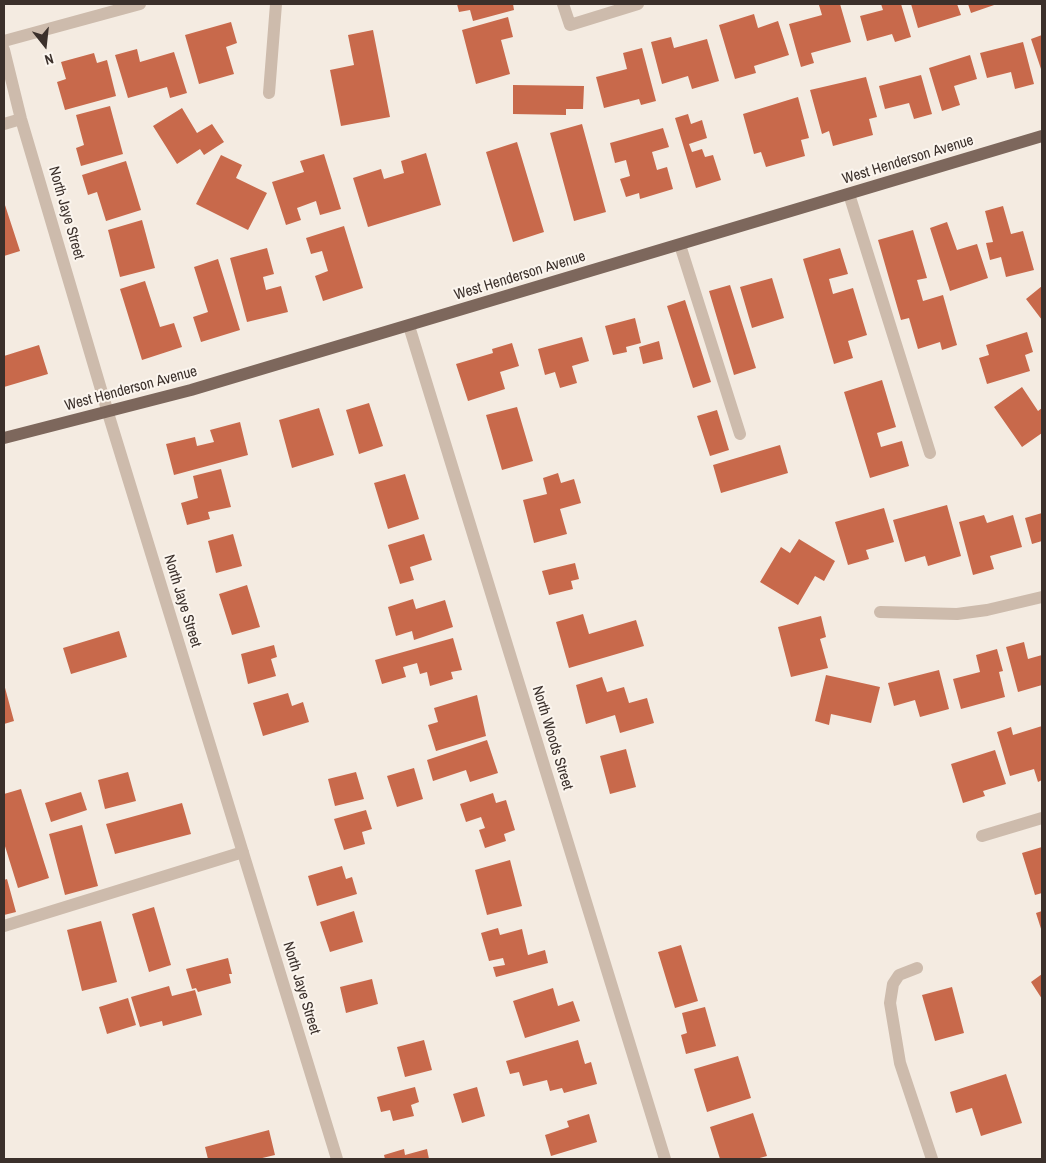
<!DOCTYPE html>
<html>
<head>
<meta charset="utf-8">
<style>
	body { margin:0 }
	#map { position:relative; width:1046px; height:1163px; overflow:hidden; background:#f4ebe1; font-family:"Archivo Narrow",sans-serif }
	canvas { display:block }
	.frame { position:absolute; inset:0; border:5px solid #3b302b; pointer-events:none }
	.north { position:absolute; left:20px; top:20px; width:50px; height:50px; -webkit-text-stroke:4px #fbf5ee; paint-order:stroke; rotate:164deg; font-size:14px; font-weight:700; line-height:20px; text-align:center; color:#3b302b }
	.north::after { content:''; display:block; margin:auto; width:18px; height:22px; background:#3b302b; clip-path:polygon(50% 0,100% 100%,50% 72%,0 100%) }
</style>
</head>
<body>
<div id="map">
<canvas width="1046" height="1163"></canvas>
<div class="frame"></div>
<div class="north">N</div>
</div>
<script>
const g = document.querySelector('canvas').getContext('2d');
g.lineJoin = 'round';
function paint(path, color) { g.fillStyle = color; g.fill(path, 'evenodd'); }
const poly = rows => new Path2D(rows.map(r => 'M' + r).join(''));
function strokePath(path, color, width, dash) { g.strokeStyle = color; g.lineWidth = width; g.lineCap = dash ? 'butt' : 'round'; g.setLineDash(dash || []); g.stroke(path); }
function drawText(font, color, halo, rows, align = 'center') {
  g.font = font + ' "Archivo Narrow",sans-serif'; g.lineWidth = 4; g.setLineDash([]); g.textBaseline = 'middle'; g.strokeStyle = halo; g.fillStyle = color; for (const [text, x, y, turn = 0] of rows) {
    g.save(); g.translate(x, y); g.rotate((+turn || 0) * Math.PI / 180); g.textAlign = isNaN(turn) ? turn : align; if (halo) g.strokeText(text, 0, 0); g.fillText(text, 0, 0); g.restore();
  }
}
paint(poly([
	[457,4,513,4,514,10,473,21,470,10,459,12],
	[823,4,840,4,851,42,811,53,814,63,801,67,789,24,822,15,819,5],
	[881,4,901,4,911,37,895,42,892,34,867,41,860,16,883,10],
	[911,4,957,4,961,15,918,28],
	[968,4,997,4,971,13],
	[754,14,758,28,778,21,789,55,754,66,756,73,735,79,719,25],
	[508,17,513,37,501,40,510,74,476,84,462,30],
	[231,22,237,43,226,47,234,74,199,84,185,35],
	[373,30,390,117,341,126,330,70,354,65,348,35],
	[1042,35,1042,72,1031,39],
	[671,37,674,48,707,39,719,81,692,89,688,76,662,84,651,42],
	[1023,42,1034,84,1015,89,1011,72,987,78,980,53],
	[642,48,656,101,641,105,639,99,604,108,596,77,627,69,623,53],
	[137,49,140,62,174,52,187,93,170,98,167,87,128,98,115,55],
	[94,53,97,63,107,60,116,96,65,110,57,82,66,79,61,62],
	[970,55,977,79,954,86,960,105,942,111,929,68],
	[921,75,932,114,914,119,909,103,885,109,879,86],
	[866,77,877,117,869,119,873,135,833,146,829,131,822,134,810,90],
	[513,85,584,86,583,109,566,109,566,115,513,114],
	[798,97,809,138,801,140,805,156,766,167,761,152,754,154,743,114],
	[110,106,123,154,81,166,76,148,84,145,76,115],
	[182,108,197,133,212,124,224,142,204,155,200,149,177,164,153,126],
	[688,114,691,124,702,120,707,138,689,144,692,152,702,149,705,157,713,155,721,180,696,188,675,118],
	[582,124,606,212,574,221,550,133],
	[663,128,669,147,652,152,657,170,667,167,673,189,640,199,639,193,626,197,620,179,630,176,626,160,615,163,610,143],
	[517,142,544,232,513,242,486,152],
	[426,153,441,205,368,227,353,178,381,169,384,179,404,173,401,161],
	[324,154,341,209,320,215,316,201,297,208,301,220,286,225,272,182,304,172,300,161],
	[221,155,242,165,236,178,267,193,248,230,196,204],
	[126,161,141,210,106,221,97,192,88,195,82,175],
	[4,202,20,251,4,256],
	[1003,206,1011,234,1023,231,1034,270,1006,277,1001,257,990,260,986,243,993,242,985,211],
	[142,220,155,268,120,277,108,230],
	[947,222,957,250,977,244,988,278,950,291,930,228],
	[344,226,363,288,323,301,315,276,328,271,322,251,311,254,306,238],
	[913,230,927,278,917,280,923,301,943,295,957,345,942,350,940,342,918,349,909,318,901,320,878,240],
	[267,248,274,274,263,277,266,290,281,286,288,312,247,322,230,258],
	[840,248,848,274,829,279,833,294,853,288,867,335,848,341,853,358,834,364,803,259],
	[218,259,240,330,201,342,193,317,208,312,194,267],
	[772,278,784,318,752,328,740,287],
	[145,281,160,327,174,323,182,347,142,360,120,289],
	[730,285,756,368,734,375,709,291],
	[1042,286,1042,320,1026,299],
	[685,300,711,382,693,388,667,306],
	[635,318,641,343,626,347,627,352,613,355,605,326],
	[1027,332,1033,352,1025,355,1030,371,987,384,979,358,989,355,986,345],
	[582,337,589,361,572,366,577,383,560,388,555,372,545,375,538,349],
	[659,341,663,359,643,364,639,347],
	[512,343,519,366,500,372,505,389,468,401,456,364,493,353,492,349],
	[39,345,48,374,4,387,4,356],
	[882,380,896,427,877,433,881,447,902,441,909,466,870,478,844,392],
	[1022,387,1038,411,1042,408,1042,433,1022,447,994,407],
	[369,403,383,446,359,454,346,410],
	[517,407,533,461,502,470,486,415],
	[319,408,334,455,292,468,279,420],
	[717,410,729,450,710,456,697,416],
	[240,422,248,455,174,475,166,444,195,437,197,446,214,442,210,430],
	[780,445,788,473,721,493,713,465],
	[221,469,231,507,208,512,210,519,187,525,181,503,198,498,193,476],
	[558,473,561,483,574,479,581,503,560,509,567,534,534,543,523,500,547,494,543,478],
	[405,474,419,519,388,529,374,483],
	[947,505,961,556,928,566,925,556,905,562,893,520],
	[884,508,894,542,866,550,869,559,848,565,835,522],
	[1042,513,1042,541,1032,544,1025,518],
	[984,515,987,523,1013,515,1022,547,990,556,994,569,973,575,959,522],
	[233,534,242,566,216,573,208,541],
	[424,534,432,560,410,567,414,580,400,584,388,545],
	[799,539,835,561,824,581,815,576,798,605,760,582,781,547,790,553],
	[575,563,579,579,571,581,573,589,549,595,542,571],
	[247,585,260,627,232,635,219,594],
	[413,599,416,609,445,600,453,627,414,640,412,631,396,636,388,607],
	[583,614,589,634,636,620,644,646,569,668,556,622],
	[821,616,826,637,820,639,828,668,791,677,778,627],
	[119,631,127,657,71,674,63,648],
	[453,638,462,670,451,672,453,679,430,686,427,672,420,674,417,663,403,667,406,677,382,684,375,660],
	[1024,642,1028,659,1042,655,1042,685,1018,692,1006,647],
	[274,645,277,657,271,659,276,676,248,684,241,654],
	[997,649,1003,671,999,672,1005,697,961,709,953,679,980,672,976,655],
	[939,670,949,709,920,717,915,700,894,706,888,683],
	[826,675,880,687,871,723,831,714,829,725,815,721],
	[602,677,607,692,624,687,629,703,647,698,654,723,620,733,615,715,586,724,576,685],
	[4,684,14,721,4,724],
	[288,693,292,706,303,702,309,722,263,736,253,703],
	[477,695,486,736,436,751,428,725,438,722,434,708],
	[1042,726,1042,780,1038,782,1034,769,1010,776,997,732,1011,727,1013,735],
	[487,740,498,773,470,782,466,770,433,781,427,760],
	[626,749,636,787,610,794,600,756],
	[995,750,1006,784,983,791,985,796,963,803,951,764],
	[414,768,423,799,397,807,387,776],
	[128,772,136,801,105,809,98,780],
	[356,772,364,799,335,806,328,779],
	[21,789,49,878,18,888,4,843,4,794],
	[81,792,87,810,51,822,45,803],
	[493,793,496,803,506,800,515,830,504,834,506,841,485,848,479,830,485,828,481,817,466,822,460,804],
	[182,803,191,834,115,854,106,824],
	[366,810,372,829,362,832,365,844,344,850,334,819],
	[82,825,98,886,65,895,49,834],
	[1042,847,1042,893,1035,895,1022,853],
	[510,860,522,906,487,915,475,870],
	[342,866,346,879,352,877,357,894,317,906,308,876],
	[7,879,16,912,4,915,4,880],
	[154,907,171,965,149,972,132,914],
	[354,911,363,942,330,952,320,922],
	[1042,911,1042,932,1036,913],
	[101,921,117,982,82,991,67,930],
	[498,928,500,935,522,929,528,955,545,950,548,963,496,977,493,967,505,965,503,958,489,961,481,933],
	[681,945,698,1001,675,1008,658,952],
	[228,958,232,974,229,974,231,983,198,992,196,988,192,989,186,969],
	[1042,974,1042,999,1031,982],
	[372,979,378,1004,346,1013,340,987],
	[169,986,172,996,195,990,202,1015,163,1026,162,1021,140,1027,131,997],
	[952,987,964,1033,935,1041,922,995],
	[553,988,558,1006,573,1001,580,1021,525,1038,513,1001],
	[128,998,136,1025,107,1034,99,1007],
	[705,1007,716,1046,686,1054,681,1035,687,1033,682,1013],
	[424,1040,432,1070,405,1077,397,1047],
	[578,1040,585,1064,591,1062,597,1084,564,1093,562,1088,550,1091,547,1080,523,1086,519,1072,510,1074,506,1061],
	[738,1056,751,1098,707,1112,694,1069],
	[1006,1074,1022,1123,981,1136,972,1108,956,1113,950,1092],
	[415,1087,419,1102,411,1105,414,1116,393,1121,390,1110,381,1112,377,1097],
	[477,1087,485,1116,462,1123,453,1094],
	[753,1113,767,1156,756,1159,720,1159,710,1127],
	[589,1114,597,1142,551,1156,545,1135,569,1127,567,1121],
	[269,1130,275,1155,258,1159,208,1159,205,1147],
	[404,1149,405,1155,427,1149,429,1159,385,1159,384,1155]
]), '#c8694b');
strokePath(poly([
	[563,4,570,25,638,4],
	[4,41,140,4],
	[4,50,21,119,108,413,337,1159],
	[269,93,276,4],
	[4,124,21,119],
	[849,194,930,453],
	[680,245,740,434],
	[409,326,665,1159],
	[880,612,957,614,987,610,1042,597],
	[982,836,1042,818],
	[4,926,243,852],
	[917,968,899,975,893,984,890,1003,900,1063,932,1159]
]), '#cdbbac', 12);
strokePath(poly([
	[4,438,191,390,1042,136]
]), '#7d675c', 12);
drawText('15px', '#3b302b', '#fbf5ee', [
	["West Henderson Avenue",908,160,-17],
	["North Jaye Street",66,213,74],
	["West Henderson Avenue",520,276,-17],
	["West Henderson Avenue",131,389,-15],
	["North Jaye Street",182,601,73],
	["North Woods Street",552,738,73],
	["North Jaye Street",301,988,73]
]);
</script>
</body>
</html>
